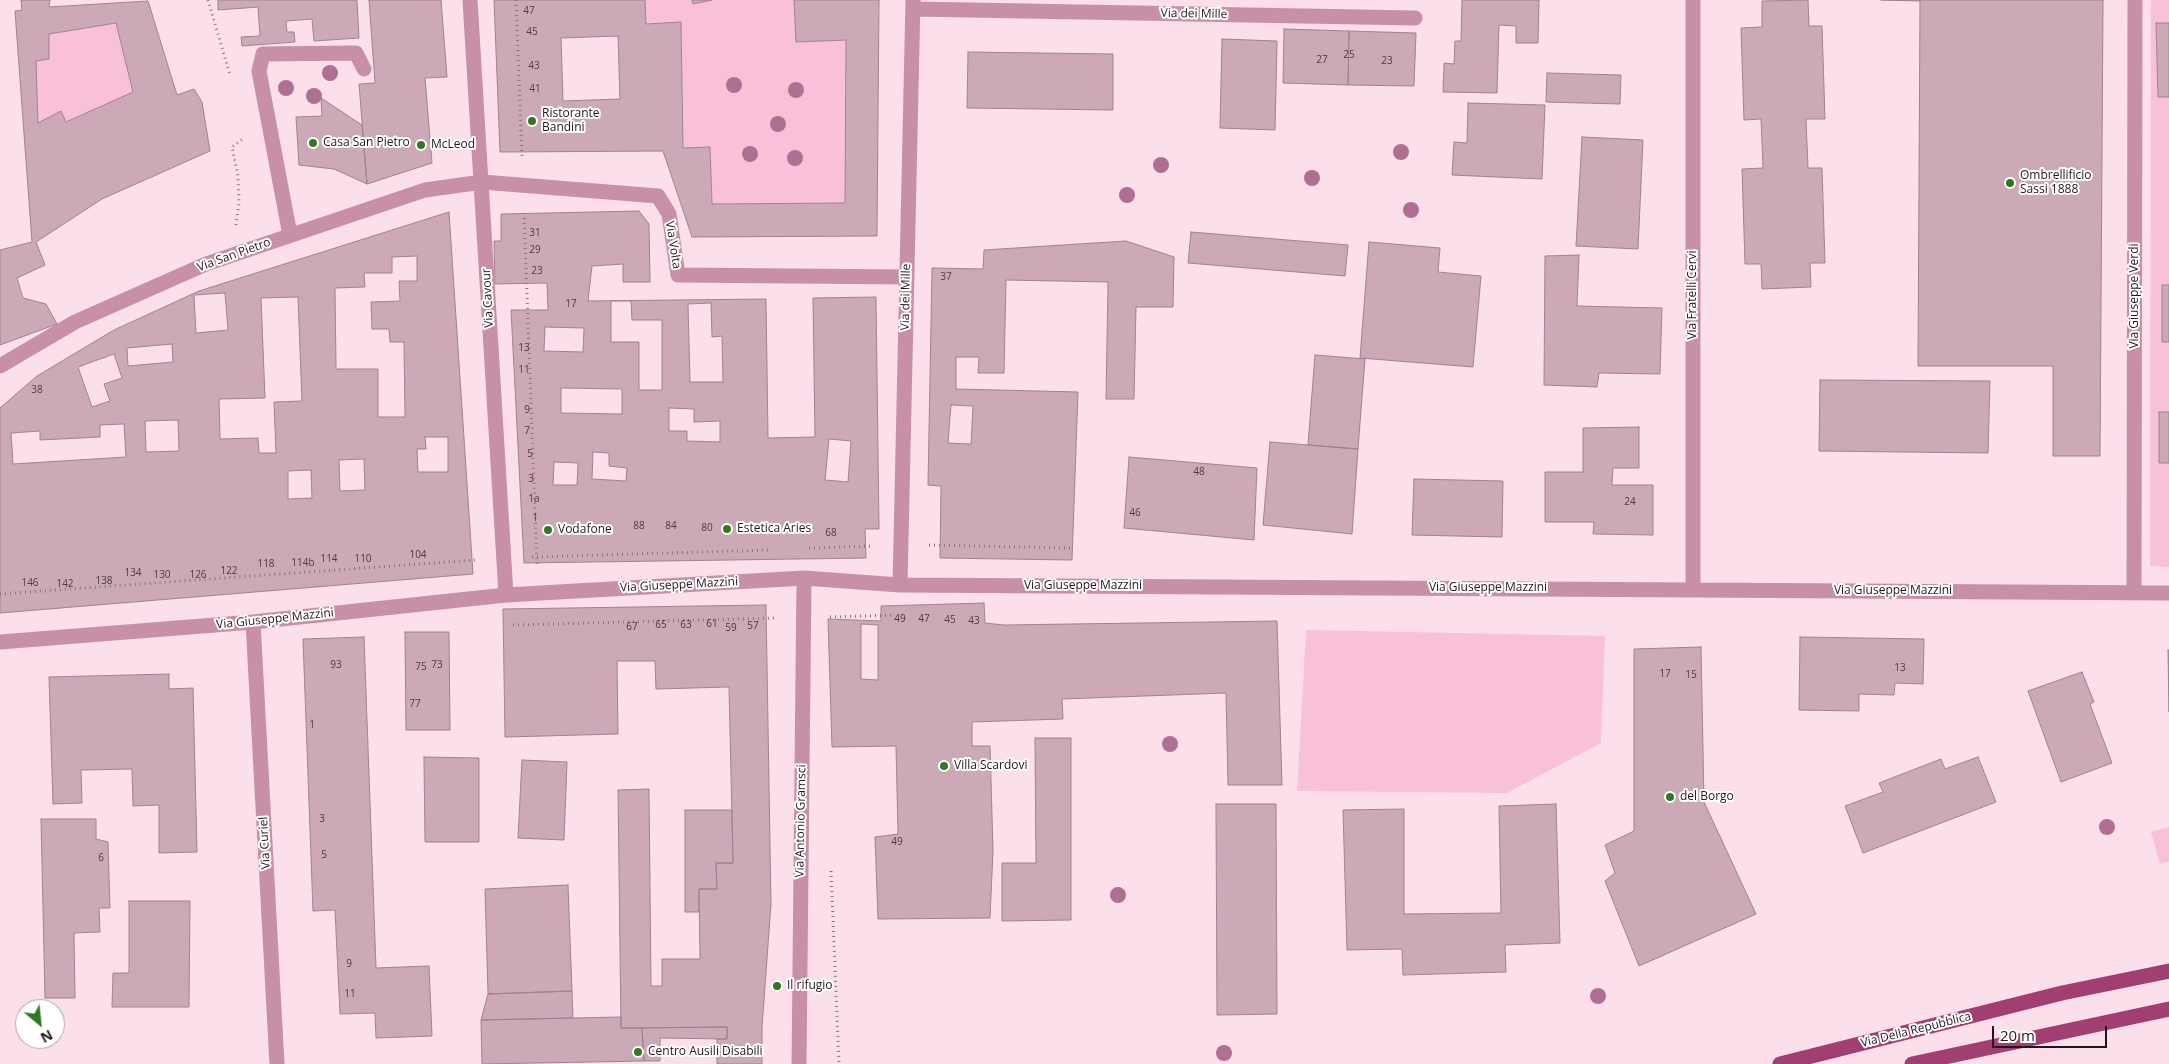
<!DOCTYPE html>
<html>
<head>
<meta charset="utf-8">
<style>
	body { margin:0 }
	#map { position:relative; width:2169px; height:1064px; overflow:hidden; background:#fbdfeb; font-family:"Open Sans",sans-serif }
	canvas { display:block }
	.north { position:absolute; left:15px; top:999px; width:50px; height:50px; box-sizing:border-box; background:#fff; border:1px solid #a7a2a4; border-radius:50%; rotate:152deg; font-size:14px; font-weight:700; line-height:20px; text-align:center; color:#22161b }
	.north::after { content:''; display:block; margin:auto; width:18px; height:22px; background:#2f791f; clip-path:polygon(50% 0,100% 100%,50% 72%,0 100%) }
	.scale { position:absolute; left:1992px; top:1026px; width:115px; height:22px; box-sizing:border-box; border:2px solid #22161b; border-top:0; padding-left:6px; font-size:15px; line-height:18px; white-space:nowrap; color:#22161b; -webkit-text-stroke:4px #fff; paint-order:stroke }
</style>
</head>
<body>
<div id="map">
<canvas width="2169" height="1064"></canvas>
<div class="north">N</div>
<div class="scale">20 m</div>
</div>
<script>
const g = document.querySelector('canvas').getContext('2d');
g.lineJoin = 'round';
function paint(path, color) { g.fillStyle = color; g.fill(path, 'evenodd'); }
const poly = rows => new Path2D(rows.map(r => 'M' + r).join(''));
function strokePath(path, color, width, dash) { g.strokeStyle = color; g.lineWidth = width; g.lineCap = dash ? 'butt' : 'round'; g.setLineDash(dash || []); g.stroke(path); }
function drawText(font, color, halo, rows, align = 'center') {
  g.font = font + ' "Open Sans",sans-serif'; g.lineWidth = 4; g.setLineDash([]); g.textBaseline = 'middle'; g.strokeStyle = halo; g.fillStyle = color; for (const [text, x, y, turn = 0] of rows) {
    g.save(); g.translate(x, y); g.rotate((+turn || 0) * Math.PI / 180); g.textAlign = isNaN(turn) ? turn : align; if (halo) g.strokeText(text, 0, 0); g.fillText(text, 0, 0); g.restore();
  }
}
paint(poly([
	[645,0,794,0,796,42,846,40,845,203,712,204,710,147,683,148,681,22,646,24],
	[2151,0,2169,0,2169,567,2150,566],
	[116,23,133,92,66,122,61,111,38,123,36,61,48,59,49,34],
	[1306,630,1605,636,1601,743,1507,793,1297,791],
	[2169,827,2169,861,2160,864,2151,832]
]), '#f9c1d9');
const building = poly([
	[21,0,50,0,49,7,148,1,177,95,194,89,202,102,210,151,102,199,36,242,45,265,17,278,23,298,46,304,57,324,0,345,0,250,32,242,15,11,22,10,21,0],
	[116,23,133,92,66,122,61,111,38,123,36,61,49,59,49,34,116,23],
	[218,0,357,0,359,38,314,41,312,19,286,21,287,32,294,32,295,42,242,46,241,37,260,36,258,7,218,10,218,0],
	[369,0,441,0,447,77,425,78,432,163,367,184,359,84,375,83,369,0],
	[494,0,645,0,646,24,681,22,683,148,710,147,712,204,845,203,846,40,796,42,794,0,879,0,877,236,692,237,663,151,500,152,494,0],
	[618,36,620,99,563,101,561,38,618,36],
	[692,0,712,0,693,4,692,0],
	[1462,0,1539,0,1538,43,1516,43,1516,26,1499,25,1497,93,1443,92,1444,63,1454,64,1455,41,1461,41,1462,0],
	[1808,0,1809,26,1822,26,1825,119,1806,119,1808,168,1822,168,1825,263,1810,263,1811,287,1762,289,1761,264,1745,264,1742,169,1763,168,1761,119,1744,120,1741,28,1762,27,1762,1,1808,0],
	[1881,0,2103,0,2100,456,2053,456,2053,366,1918,366,1920,1,1881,0],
	[2156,23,2169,23,2169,97,2158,97,2156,23],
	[1284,29,1349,31,1348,85,1283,83,1284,29],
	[1349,31,1416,33,1414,86,1348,85,1349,31],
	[1222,39,1277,41,1275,130,1220,128,1222,39],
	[968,52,1113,54,1113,110,967,108,968,52],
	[1547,73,1621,75,1620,104,1546,102,1547,73],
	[321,98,362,125,367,184,334,169,299,165,296,117,322,116,321,98],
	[1468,103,1545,105,1542,179,1452,175,1454,142,1467,143,1468,103],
	[1582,137,1643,140,1638,249,1576,246,1582,137],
	[639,211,649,224,650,282,623,282,623,264,592,266,588,301,766,299,768,438,815,437,813,298,876,297,879,529,865,529,866,558,524,563,511,310,548,310,547,283,495,284,494,241,501,241,501,214,639,211],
	[611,301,631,301,632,320,662,320,662,390,639,390,639,342,611,342,611,301],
	[711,303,712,337,722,336,723,382,690,382,688,304,711,303],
	[545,327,584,328,583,352,544,351,545,327],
	[561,388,622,389,622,414,561,413,561,388],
	[669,408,694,409,694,422,720,421,720,442,687,441,687,431,669,431,669,408],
	[829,439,851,441,848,482,825,480,829,439],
	[593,452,609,453,609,466,627,468,626,481,592,479,593,452],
	[554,462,578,463,577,485,553,485,554,462],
	[449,212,473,574,0,613,0,408,37,376,114,330,199,291,449,212],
	[417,256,417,281,399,281,400,301,371,302,372,329,389,329,390,342,404,342,405,417,378,417,378,369,336,369,335,288,365,287,364,273,392,273,392,257,417,256],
	[225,293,228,330,196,333,194,295,225,293],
	[298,297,302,401,274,402,276,453,259,453,258,438,220,439,219,399,265,398,261,298,298,297],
	[172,344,173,362,128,366,127,348,172,344],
	[114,354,122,378,104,384,110,401,92,407,78,367,114,354],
	[178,420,179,451,146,452,145,421,178,420],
	[124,424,126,457,13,464,11,433,40,431,40,440,100,437,100,425,124,424],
	[425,437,448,437,448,472,418,472,417,449,426,449,425,437],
	[364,459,365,490,340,491,339,460,364,459],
	[311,470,312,498,288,499,288,471,311,470],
	[1191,232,1348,245,1345,276,1188,263,1191,232],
	[1126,241,1174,257,1173,307,1136,307,1134,399,1106,399,1108,282,1006,280,1004,373,978,373,979,357,956,357,956,389,1078,392,1072,560,940,558,941,486,928,485,932,268,983,269,984,250,1126,241],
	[951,405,973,406,971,444,948,443,951,405],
	[1369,242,1440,248,1438,272,1481,276,1473,367,1360,358,1369,242],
	[1579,255,1577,306,1662,308,1660,374,1599,373,1597,387,1544,385,1545,256,1579,255],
	[2162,285,2169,285,2169,342,2162,342,2162,285],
	[1315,355,1365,359,1358,449,1308,445,1315,355],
	[1820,380,1990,381,1988,453,1819,451,1820,380],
	[2159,412,2169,412,2169,463,2159,463,2159,412],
	[1639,427,1639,468,1613,468,1612,485,1653,485,1653,535,1593,534,1594,522,1545,522,1545,472,1583,472,1583,428,1639,427],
	[1270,442,1358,449,1352,534,1263,525,1270,442],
	[1129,457,1257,468,1254,540,1124,528,1129,457],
	[1414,479,1503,481,1502,537,1412,535,1414,479],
	[984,603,985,623,1004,625,1277,621,1282,785,1228,785,1226,693,1062,699,1063,719,972,722,972,746,990,746,993,850,990,918,878,919,875,837,898,834,896,746,832,747,828,619,881,621,881,606,984,603],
	[861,624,878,625,878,680,861,679,861,624],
	[766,605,771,904,762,1027,762,1064,717,1064,717,1039,727,1039,727,1027,621,1028,618,790,649,789,651,986,662,986,662,959,700,959,699,889,717,889,716,863,733,863,729,687,656,689,655,661,617,661,618,734,505,737,503,609,766,605],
	[405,632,449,632,450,730,406,730,405,632],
	[364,637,376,968,429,966,432,1036,376,1038,375,1013,340,1014,335,910,313,911,303,639,364,637],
	[1800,637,1924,639,1923,684,1895,683,1894,695,1859,694,1859,711,1799,710,1800,637],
	[1701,647,1704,802,1756,914,1639,966,1605,881,1615,873,1605,845,1634,831,1634,649,1701,647],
	[2168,650,2169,650,2169,712,2168,650],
	[2082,672,2094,702,2090,704,2112,763,2061,782,2028,691,2082,672],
	[169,674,169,689,193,688,197,852,159,853,159,805,133,806,132,769,81,770,82,803,53,804,49,677,169,674],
	[1035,738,1071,738,1071,920,1002,921,1002,863,1036,863,1035,738],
	[424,757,479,758,479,842,425,842,424,757],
	[1978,757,1996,802,1863,853,1845,806,1883,792,1879,783,1941,759,1945,769,1978,757],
	[522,760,567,762,564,840,518,838,522,760],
	[1216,804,1276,804,1277,1014,1217,1015,1216,804],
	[1556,804,1560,943,1505,945,1506,972,1403,975,1402,949,1347,950,1343,810,1404,809,1404,914,1501,913,1499,806,1556,804],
	[685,810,732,810,733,863,716,863,717,889,699,889,699,912,685,912,685,810],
	[41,819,96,819,96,839,108,842,110,908,99,908,100,932,74,933,75,998,45,998,41,819],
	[568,885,572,991,488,994,485,889,568,885],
	[129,901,190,901,189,1007,112,1007,113,973,129,973,129,901],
	[572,991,573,1018,481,1020,488,994,572,991],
	[621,1017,621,1028,642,1028,644,1061,482,1064,481,1020,621,1017],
	[727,1027,727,1039,660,1038,660,1061,644,1061,642,1028,727,1027]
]);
paint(building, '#cba9b7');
strokePath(building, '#a28290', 1);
strokePath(poly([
	[208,0,230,75],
	[516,0,522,157],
	[524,213,537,566],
	[236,225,239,203,238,176,232,147,244,138],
	[929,545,1073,548],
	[809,548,873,546],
	[532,557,768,550],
	[0,594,476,560],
	[830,617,894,615],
	[513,625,777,618],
	[831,871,839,1064]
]), '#8a777f', 3, [1, 4]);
strokePath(poly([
	[470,0,506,595],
	[1693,0,1693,590],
	[913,9,1415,18],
	[290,235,259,71,263,54,356,53,364,69],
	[0,366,75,322,206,264,425,190,482,182,658,196,669,214,678,275,907,277],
	[900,585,913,0],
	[2134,593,2135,0],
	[253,622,277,1064],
	[0,642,253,622,506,595,804,578,900,585,2169,593],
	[799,1064,804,578]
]), '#c78fa8', 15);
strokePath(poly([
	[1780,1064,2062,993,2169,971],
	[1912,1064,2169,1009]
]), '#a13f72', 15);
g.fillStyle = '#af6f92';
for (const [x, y] of [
	[330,73],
	[734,85],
	[286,88],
	[796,90],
	[314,96],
	[778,124],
	[1401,152],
	[750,154],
	[795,158],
	[1161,165],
	[1312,178],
	[1127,195],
	[1411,210],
	[1170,744],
	[2107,827],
	[1118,895],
	[1598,996],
	[1224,1053]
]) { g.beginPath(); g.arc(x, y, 8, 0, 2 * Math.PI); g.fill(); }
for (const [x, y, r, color] of [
	[532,121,5,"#2f791f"],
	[313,143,5,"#2f791f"],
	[421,145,5,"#2f791f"],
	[2010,183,5,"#2f791f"],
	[727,529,5,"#2f791f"],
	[548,530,5,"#2f791f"],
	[944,766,5,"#2f791f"],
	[1670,797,5,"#2f791f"],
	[777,986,5,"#2f791f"],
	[638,1052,5,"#2f791f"]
]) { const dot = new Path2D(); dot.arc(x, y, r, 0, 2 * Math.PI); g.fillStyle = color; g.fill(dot); strokePath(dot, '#fff', 2); }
drawText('10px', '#4c3b42', null, [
	["47",529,11],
	["45",532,32],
	["25",1349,55],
	["27",1322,60],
	["23",1387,61],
	["43",534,66],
	["41",535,89],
	["31",535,233],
	["29",535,250],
	["23",537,271],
	["37",946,277],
	["17",571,304],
	["13",524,348],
	["11",524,370],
	["38",37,390],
	["9",527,410],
	["7",527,431],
	["5",530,454],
	["48",1199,472],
	["3",531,479],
	["1a",534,499],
	["24",1630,502],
	["46",1135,513],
	["1",535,518],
	["88",639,526],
	["84",671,526],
	["80",707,528],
	["68",831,533],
	["104",418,555],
	["114",329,559],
	["110",363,559],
	["114b",303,563],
	["118",266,564],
	["122",229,571],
	["134",133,573],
	["130",162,575],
	["126",198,575],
	["138",104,581],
	["146",30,583],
	["142",65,584],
	["49",900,619],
	["47",924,619],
	["45",950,620],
	["43",974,621],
	["61",712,624],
	["65",661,625],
	["63",686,625],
	["57",753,626],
	["67",632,627],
	["59",731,628],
	["93",336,665],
	["73",437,665],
	["75",421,667],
	["13",1900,668],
	["17",1665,674],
	["15",1691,675],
	["77",415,704],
	["1",312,725],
	["3",322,819],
	["49",897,842],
	["5",324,855],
	["6",101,858],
	["9",349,964],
	["11",350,994]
]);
drawText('12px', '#22161b', '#fff', [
	["Via dei Mille",1194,14,1],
	["Via Volta",673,245,81],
	["Via San Pietro",234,255,-20],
	["Via Fratelli Cervi",1693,295,-90],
	["Via Giuseppe Verdi",2135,296,-90],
	["Via dei Mille",906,297,-89],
	["Via Cavour",488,298,-93],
	["Via Giuseppe Mazzini",679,585,-3],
	["Via Giuseppe Mazzini",1083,586],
	["Via Giuseppe Mazzini",1488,588],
	["Via Giuseppe Mazzini",1893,591],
	["Via Giuseppe Mazzini",275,619,-6],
	["Via Antonio Gramsci",801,821,-89],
	["Via Curiel",265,843,-93],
	["Via Della Repubblica",1916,1030,-14]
]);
drawText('12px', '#22161b', '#fff', [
	["Ristorante",542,114],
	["Bandini",542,128],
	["Casa San Pietro",323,143],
	["McLeod",431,145],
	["Ombrellificio",2020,176],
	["Sassi 1888",2020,190],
	["Estetica Aries",737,529],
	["Vodafone",558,530],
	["Villa Scardovi",954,766],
	["del Borgo",1680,797],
	["Il rifugio",787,986],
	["Centro Ausili Disabili",648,1052]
], 'left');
</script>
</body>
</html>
